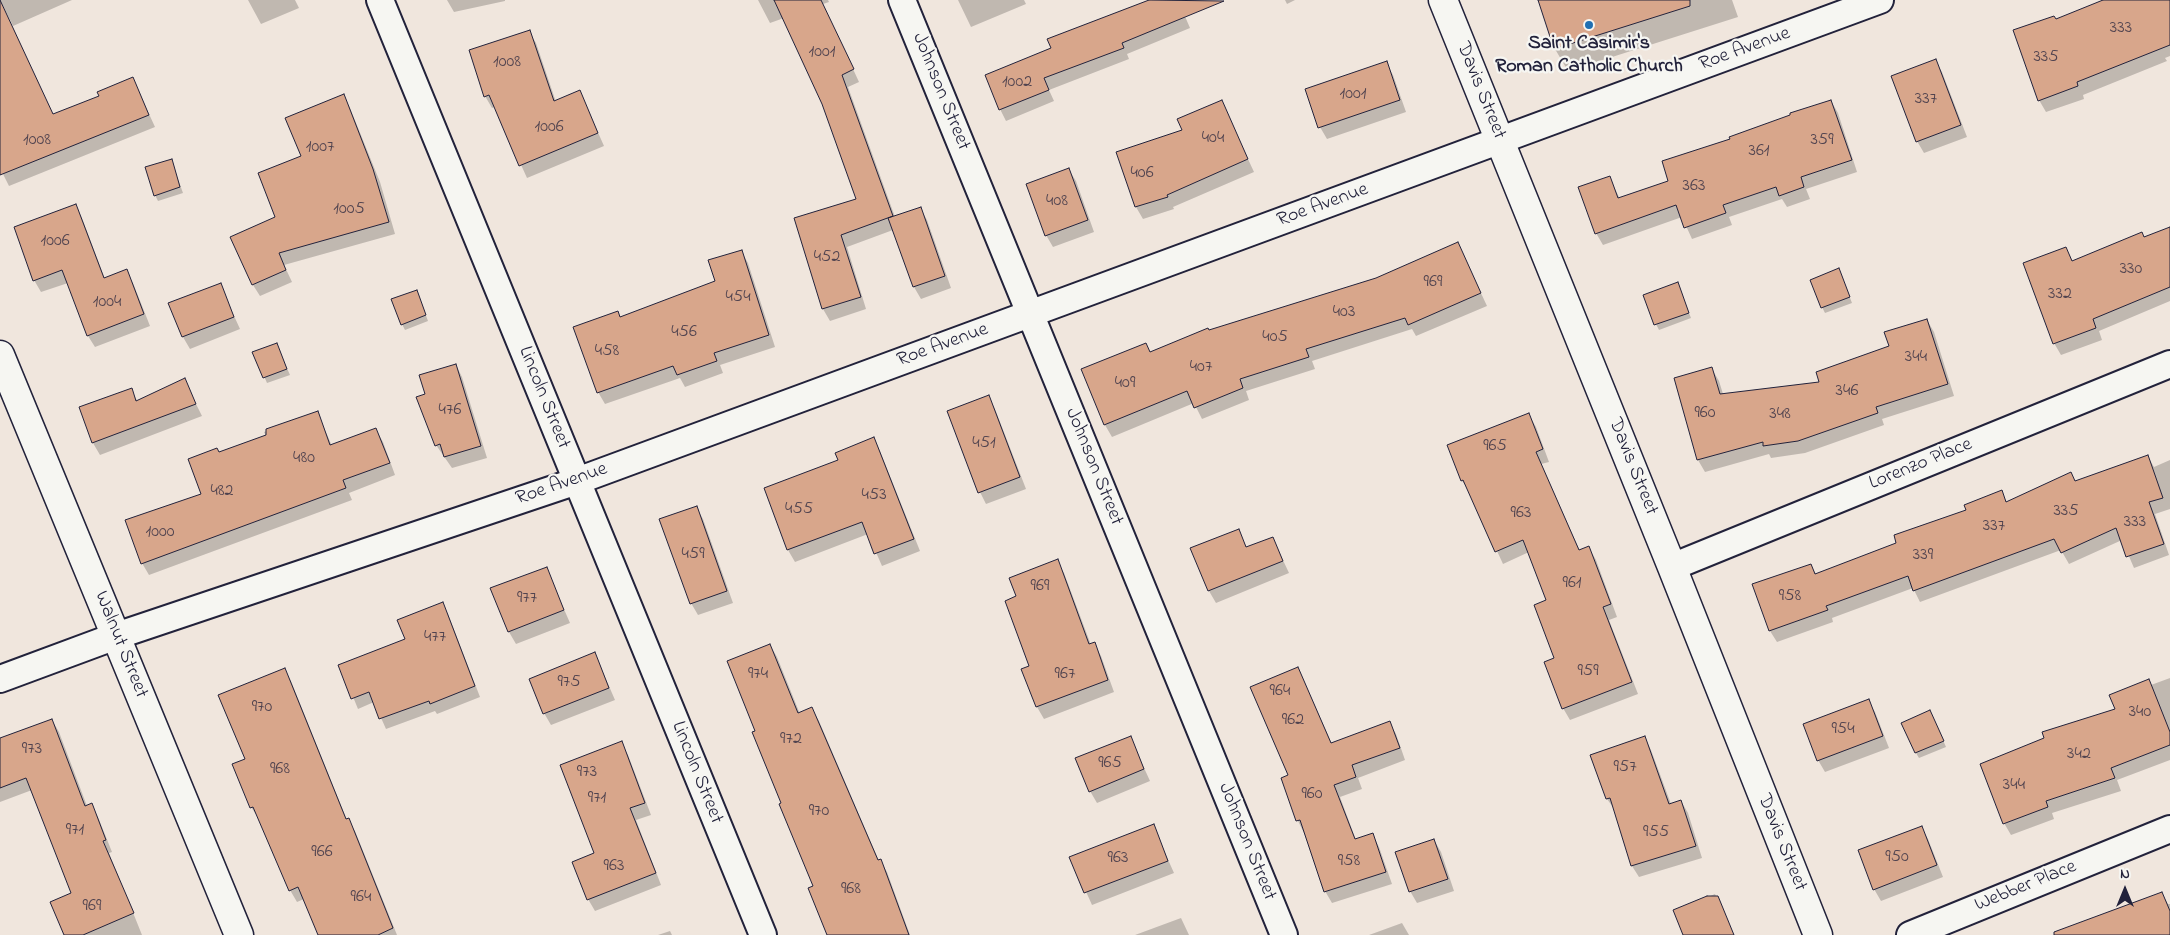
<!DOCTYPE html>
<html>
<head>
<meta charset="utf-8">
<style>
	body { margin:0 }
	#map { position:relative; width:2170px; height:935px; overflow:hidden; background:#f0e6dd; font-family:"Indie Flower",sans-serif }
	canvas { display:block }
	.north { position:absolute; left:2100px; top:865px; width:50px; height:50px; -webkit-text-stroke:4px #f6f6f2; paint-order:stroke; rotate:0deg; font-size:14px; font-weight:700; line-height:20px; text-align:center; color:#22223b }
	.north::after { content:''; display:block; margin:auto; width:18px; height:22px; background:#22223b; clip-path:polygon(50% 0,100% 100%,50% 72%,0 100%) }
</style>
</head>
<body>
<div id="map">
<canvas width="2170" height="935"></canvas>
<div class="north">N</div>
</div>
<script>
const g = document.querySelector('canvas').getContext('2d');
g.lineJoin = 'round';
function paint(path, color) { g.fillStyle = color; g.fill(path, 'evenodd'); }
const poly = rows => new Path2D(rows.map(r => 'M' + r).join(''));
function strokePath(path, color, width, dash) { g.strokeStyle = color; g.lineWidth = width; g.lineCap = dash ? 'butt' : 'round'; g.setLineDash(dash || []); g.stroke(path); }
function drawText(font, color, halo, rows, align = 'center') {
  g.font = font + ' "Indie Flower",sans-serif'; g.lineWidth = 4.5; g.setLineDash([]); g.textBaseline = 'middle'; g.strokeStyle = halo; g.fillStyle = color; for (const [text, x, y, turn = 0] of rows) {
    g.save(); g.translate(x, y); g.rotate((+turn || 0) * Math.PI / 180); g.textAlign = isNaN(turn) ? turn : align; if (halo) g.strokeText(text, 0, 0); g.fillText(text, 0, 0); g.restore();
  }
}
paint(poly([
	[0,0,72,0,13,26],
	[248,0,295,0,299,8,261,24],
	[447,0,505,0,505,1,454,12],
	[758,0,828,0,829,2,823,4,859,82,848,87,895,217,920,208,927,220,951,288,921,299,914,287,893,230,847,247,866,309,830,321,823,309,795,219,858,199,824,104,784,18,770,23],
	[958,0,1024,0,1026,4,971,27],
	[1153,0,1178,0,1190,28,1127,54,1129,59,1049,90,1054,101,1006,121,1000,109,1052,49,1049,40],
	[1285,0,1295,0,1287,4],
	[1540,0,1732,0,1738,17,1568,71,1555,49],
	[2106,0,2170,0,2170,56,2165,58,2167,61,2083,95,2084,99,2046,112,2039,100],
	[529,32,536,43,556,102,580,92,604,146,527,178,495,107,492,108,485,96],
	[17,40,53,115,100,97,133,79,155,127,9,186,0,168,0,48],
	[1935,61,1942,72,1967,137,1924,153,1917,141],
	[1386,63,1393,75,1406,112,1327,139,1320,127,1307,90],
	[343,96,350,108,380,182,395,234,284,265,292,282,260,296,253,285,277,218,302,157],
	[1221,101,1254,172,1173,207,1174,209,1143,219,1136,207,1118,152,1184,131],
	[1831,101,1838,113,1857,172,1806,189,1810,199,1787,207,1782,199,1729,217,1732,225,1692,239,1682,217,1603,245,1596,233,1609,177,1620,199,1670,182,1731,139],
	[171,160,183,193,158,201,155,195],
	[1069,170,1076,181,1094,232,1053,247,1046,235],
	[76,206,82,218,105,279,126,271,133,283,150,326,95,347,88,336,68,283,41,292,34,280],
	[2170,229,2170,301,2099,331,2102,340,2061,355,2054,343,2066,248,2073,262],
	[1458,244,1487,306,1416,336,1412,329,1312,361,1315,369,1246,391,1249,400,1202,419,1194,403,1112,437,1105,425,1082,370,1150,353,1209,331,1376,279],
	[741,251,748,263,775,347,720,365,723,373,685,387,680,378,605,404,598,392,621,318,716,282],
	[1841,275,1852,303,1825,313,1822,307],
	[220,285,240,329,190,349,183,337],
	[1680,290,1691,318,1659,330,1656,324],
	[419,297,428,321,405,330,402,324],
	[1927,320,1934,332,1954,396,1882,419,1884,425,1805,453,1771,458,1769,454,1705,472,1698,460,1675,379,1712,369,1719,381,1723,394,1821,383,1891,347],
	[279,350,290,375,267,383,254,353],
	[456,365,462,377,487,458,452,468,436,445,426,395],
	[184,380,202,416,100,455,93,443,80,408,131,390,138,402],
	[988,397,995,409,1026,489,986,504,980,492],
	[317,412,332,446,376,430,383,442,395,475,349,493,352,500,149,575,142,563,203,495,266,436,264,432],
	[1529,415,1536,427,1549,462,1541,464,1580,551,1589,548,1596,560,1617,617,1609,620,1638,694,1570,720,1563,708,1548,601,1529,552,1503,564,1470,492,1462,481,1449,446],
	[874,439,880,451,920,551,882,566,868,534,795,562,788,550,765,489,839,461],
	[2148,457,2154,467,2170,460,2170,509,2155,514,2169,555,2134,568,2122,540,2069,564,2061,550,1920,602,1913,588,1832,618,1833,622,1777,642,1770,631,1754,585,1811,565,1816,574,1898,544,1967,511,2001,492,2007,502,2075,482],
	[696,507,703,519,733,603,698,615,691,603],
	[1238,530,1247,548,1273,539,1289,573,1216,603,1209,591],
	[1057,561,1064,573,1091,645,1094,644,1101,656,1114,692,1044,719,1037,707,1018,597],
	[546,568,570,623,516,644,509,632],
	[442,604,448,614,480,697,437,714,435,711,386,729,374,702,358,709,340,665,406,640],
	[770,645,777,657,800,714,812,709,819,721,879,861,880,860,887,872,910,935,829,935,815,887,757,732],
	[595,654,615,700,551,725,544,713],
	[1298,668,1332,744,1389,722,1396,734,1405,760,1358,778,1362,789,1340,797,1356,840,1373,835,1379,847,1392,884,1332,903,1325,891,1304,833,1298,821,1282,779,1290,776],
	[284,669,291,681,347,820,355,831,397,935,319,935,304,899,297,902,290,890,259,819,251,807,247,760],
	[2170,678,2170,760,2117,780,2121,791,2052,813,2054,819,2011,835,2004,823,2117,710,2151,685],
	[1868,701,1875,712,1889,748,1825,772,1818,760],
	[1933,717,1946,747,1919,758,1916,753],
	[52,720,59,732,87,806,91,805,98,817,112,852,109,853,142,935,66,935,73,893,32,790,0,802,0,739],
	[1130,737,1150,781,1097,803,1090,791],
	[1645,738,1651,750,1671,804,1681,801,1688,813,1702,858,1639,877,1632,866,1615,810,1607,799],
	[621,743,628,755,651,815,636,820,661,885,595,911,588,899,596,854],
	[1153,826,1174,873,1092,905,1071,858],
	[1921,827,1928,839,1943,877,1881,901,1874,889],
	[1434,840,1441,852,1454,891,1417,903,1410,891],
	[2162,893,2168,904,2170,904,2170,935,2056,935],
	[1715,894,1734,935,1685,935,1674,911],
	[1181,918,1189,935,1135,935],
	[1402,923,1409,935,1369,935],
	[670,931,672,935,658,935]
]), '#0003');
const building = poly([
	[0,0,53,114,99,96,97,92,133,77,149,115,0,175,0,0],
	[774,0,821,0,854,69,842,75,893,216,841,235,861,297,822,309,794,218,856,199,822,104,774,0],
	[1149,0,1224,1,1122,43,1124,48,1044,78,1049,90,999,110,985,75,1051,48,1047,39,1149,0],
	[1538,0,1690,0,1690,6,1554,49,1538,0],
	[2103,0,2170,0,2170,45,2077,82,2078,86,2038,101,2013,30,2054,16,2056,19,2103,0],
	[530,30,554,101,580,90,598,133,519,166,489,95,484,97,469,50,530,30],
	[1936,59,1961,125,1916,142,1891,76,1936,59],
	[1387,61,1400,100,1318,128,1305,89,1387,61],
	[344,94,373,169,389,222,279,253,286,270,252,285,230,237,275,217,258,173,301,156,285,118,344,94],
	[1222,100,1248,159,1167,195,1168,197,1135,207,1116,152,1182,130,1177,119,1222,100],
	[1831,100,1852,160,1801,177,1804,187,1779,196,1776,187,1723,205,1726,213,1684,228,1676,205,1595,234,1578,187,1610,176,1618,198,1668,181,1662,161,1730,139,1729,137,1790,115,1790,113,1831,100],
	[172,159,180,187,154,196,145,167,172,159],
	[1069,168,1088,220,1045,236,1026,184,1069,168],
	[76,204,104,278,127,269,144,314,87,336,62,270,33,281,14,227,76,204],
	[921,207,945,276,913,287,888,218,921,207],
	[2170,227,2170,287,2093,319,2096,328,2053,344,2023,263,2066,247,2072,261,2142,232,2144,237,2170,227],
	[1458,242,1481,293,1408,325,1405,318,1306,349,1309,357,1240,379,1243,388,1194,408,1187,391,1104,425,1081,369,1146,343,1150,352,1208,328,1209,330,1376,278,1458,242],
	[742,250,769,335,714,353,717,361,677,375,673,366,597,393,573,327,618,311,620,317,715,281,708,260,742,250],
	[1839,268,1850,297,1821,308,1810,280,1839,268],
	[1678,282,1689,313,1654,325,1643,295,1678,282],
	[221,283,234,317,182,337,168,303,221,283],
	[417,290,426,315,401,325,391,299,417,290],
	[1927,319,1948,384,1876,407,1878,413,1798,441,1763,446,1763,442,1697,460,1674,378,1712,367,1720,394,1819,382,1816,372,1889,346,1884,332,1927,319],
	[277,343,287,369,263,378,252,352,277,343],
	[456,364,481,446,444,457,440,444,435,446,416,397,425,394,419,375,456,364],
	[185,378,196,404,92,443,79,407,132,388,136,401,185,378],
	[989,395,1020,477,978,493,947,411,989,395],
	[318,411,330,445,376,428,390,463,343,480,346,488,141,564,125,520,201,494,188,459,217,448,219,452,266,435,266,429,318,411],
	[1529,413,1543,449,1536,452,1579,550,1589,546,1611,604,1603,607,1632,682,1562,709,1544,662,1554,658,1534,605,1546,600,1523,540,1495,552,1463,480,1461,481,1447,445,1529,413],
	[874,437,914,539,874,554,862,522,787,550,764,488,838,460,835,453,874,437],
	[2148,455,2163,498,2149,502,2164,544,2126,557,2116,528,2061,553,2054,539,1913,591,1908,576,1826,606,1828,610,1769,631,1752,584,1811,564,1815,574,1896,543,1894,535,1966,510,1964,505,2002,490,2006,502,2071,472,2075,481,2148,455],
	[697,506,727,591,690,604,659,519,697,506],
	[1239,529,1246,547,1273,537,1283,561,1208,591,1190,548,1239,529],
	[1058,559,1089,644,1095,642,1108,680,1036,707,1021,669,1029,666,1005,601,1016,596,1009,578,1058,559],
	[547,567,564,610,508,632,490,588,547,567],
	[443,602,475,686,430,704,429,701,379,719,369,692,351,699,338,665,405,639,397,620,443,602],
	[770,644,798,713,812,707,878,860,881,859,909,935,827,935,808,888,813,886,779,804,781,803,752,732,755,731,727,661,770,644],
	[595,652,609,688,543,714,529,679,595,652],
	[1298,667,1331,743,1390,721,1400,748,1352,765,1356,777,1334,785,1355,839,1373,833,1386,872,1324,892,1300,820,1296,821,1281,778,1288,775,1250,687,1298,667],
	[285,668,346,819,349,818,393,928,378,935,318,935,298,887,289,891,253,807,250,808,232,764,245,759,218,695,285,668],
	[2149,679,2170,732,2170,745,2111,768,2115,778,2046,801,2048,807,2003,824,1980,764,2044,738,2042,732,2115,709,2109,695,2149,679],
	[1869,699,1883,736,1817,761,1803,724,1869,699],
	[1930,710,1944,741,1915,753,1901,723,1930,710],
	[52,719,85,806,92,803,106,840,103,841,134,913,83,935,64,935,50,902,71,893,26,778,0,788,0,738,52,719],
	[1131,736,1144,769,1089,792,1075,758,1131,736],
	[1645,736,1669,804,1681,800,1696,846,1631,866,1610,798,1606,799,1590,755,1645,736],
	[622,741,645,803,630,808,656,873,587,900,572,862,594,853,560,765,622,741],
	[1154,824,1168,861,1084,893,1069,857,1154,824],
	[1922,826,1937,865,1873,890,1858,850,1922,826],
	[1434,839,1448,879,1409,892,1395,852,1434,839],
	[2162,892,2170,911,2170,935,2054,935,2054,932,2162,892],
	[1707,896,1718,896,1734,935,1683,935,1673,910,1707,896]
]);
paint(building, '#d8a68b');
strokePath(building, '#22223b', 1);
const minor = poly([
	[380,0,763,935],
	[902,0,1284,935],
	[1672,567,2170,364],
	[0,679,116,636,577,481,1880,0],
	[1910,935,2170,829]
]);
const tertiary = poly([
	[1443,0,1672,567,1818,935],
	[0,355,239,935]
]);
strokePath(minor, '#22223b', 30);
strokePath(tertiary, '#22223b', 31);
strokePath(minor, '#f6f6f2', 26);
strokePath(tertiary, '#f6f6f2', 28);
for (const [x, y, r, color] of [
	[1589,25,5,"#1f6fb2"]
]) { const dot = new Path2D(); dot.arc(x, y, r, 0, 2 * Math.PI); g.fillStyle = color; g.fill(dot); strokePath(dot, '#f6f6f2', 2); }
drawText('18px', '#50434f', null, [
	["333",2121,29],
	["1001",822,53],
	["335",2046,58],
	["1008",507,63],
	["1002",1017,83],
	["1001",1353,95],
	["337",1926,100],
	["1006",549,128],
	["404",1213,139],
	["1008",37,141],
	["359",1822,141],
	["1007",320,148],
	["361",1759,152],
	["406",1142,174],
	["363",1694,187],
	["408",1057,202],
	["1005",349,210],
	["1006",55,242],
	["452",827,258],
	["330",2131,270],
	["969",1433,283],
	["332",2060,295],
	["454",738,298],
	["1004",107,303],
	["403",1344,313],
	["456",684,333],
	["405",1275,338],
	["458",607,352],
	["344",1916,358],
	["407",1201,368],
	["409",1125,384],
	["346",1847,392],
	["476",450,411],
	["960",1705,414],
	["348",1780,415],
	["451",984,444],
	["965",1495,447],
	["480",304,459],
	["482",222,492],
	["453",874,496],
	["455",799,510],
	["335",2066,512],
	["963",1521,514],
	["333",2135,523],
	["337",1994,527],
	["1000",160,533],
	["459",693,555],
	["339",1923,556],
	["961",1572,584],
	["969",1040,587],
	["958",1790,597],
	["977",527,599],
	["477",435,638],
	["959",1588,672],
	["974",758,675],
	["967",1065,675],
	["975",569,683],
	["964",1280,692],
	["970",262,708],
	["340",2140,713],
	["962",1293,721],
	["954",1843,730],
	["972",791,740],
	["973",32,750],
	["342",2079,755],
	["965",1110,764],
	["957",1625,768],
	["968",280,770],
	["973",587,773],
	["344",2014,786],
	["960",1312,795],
	["971",597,799],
	["970",819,812],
	["971",75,831],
	["955",1656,833],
	["966",322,853],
	["950",1897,858],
	["963",1118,859],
	["958",1349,862],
	["963",614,867],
	["968",851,890],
	["964",361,898],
	["969",92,907]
]);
drawText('bold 20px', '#22223b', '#f6f6f2', [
	["Saint Casimir's",1589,45],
	["Roman Catholic Church",1589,68]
]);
drawText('20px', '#22223b', '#f6f6f2', [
	["Roe Avenue",1745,50,-20],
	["Davis Street",1480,91,68],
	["Johnson Street",940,92,68],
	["Roe Avenue",1323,206,-20],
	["Roe Avenue",943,346,-20],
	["Lincoln Street",543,398,68],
	["Lorenzo Place",1921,465,-22],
	["Johnson Street",1093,467,68],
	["Davis Street",1632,467,68],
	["Roe Avenue",562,485,-19],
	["Walnut Street",120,645,68],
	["Lincoln Street",696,773,68],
	["Johnson Street",1246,842,68],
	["Davis Street",1781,843,68],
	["Webber Place",2026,887,-22]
]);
</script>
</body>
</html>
